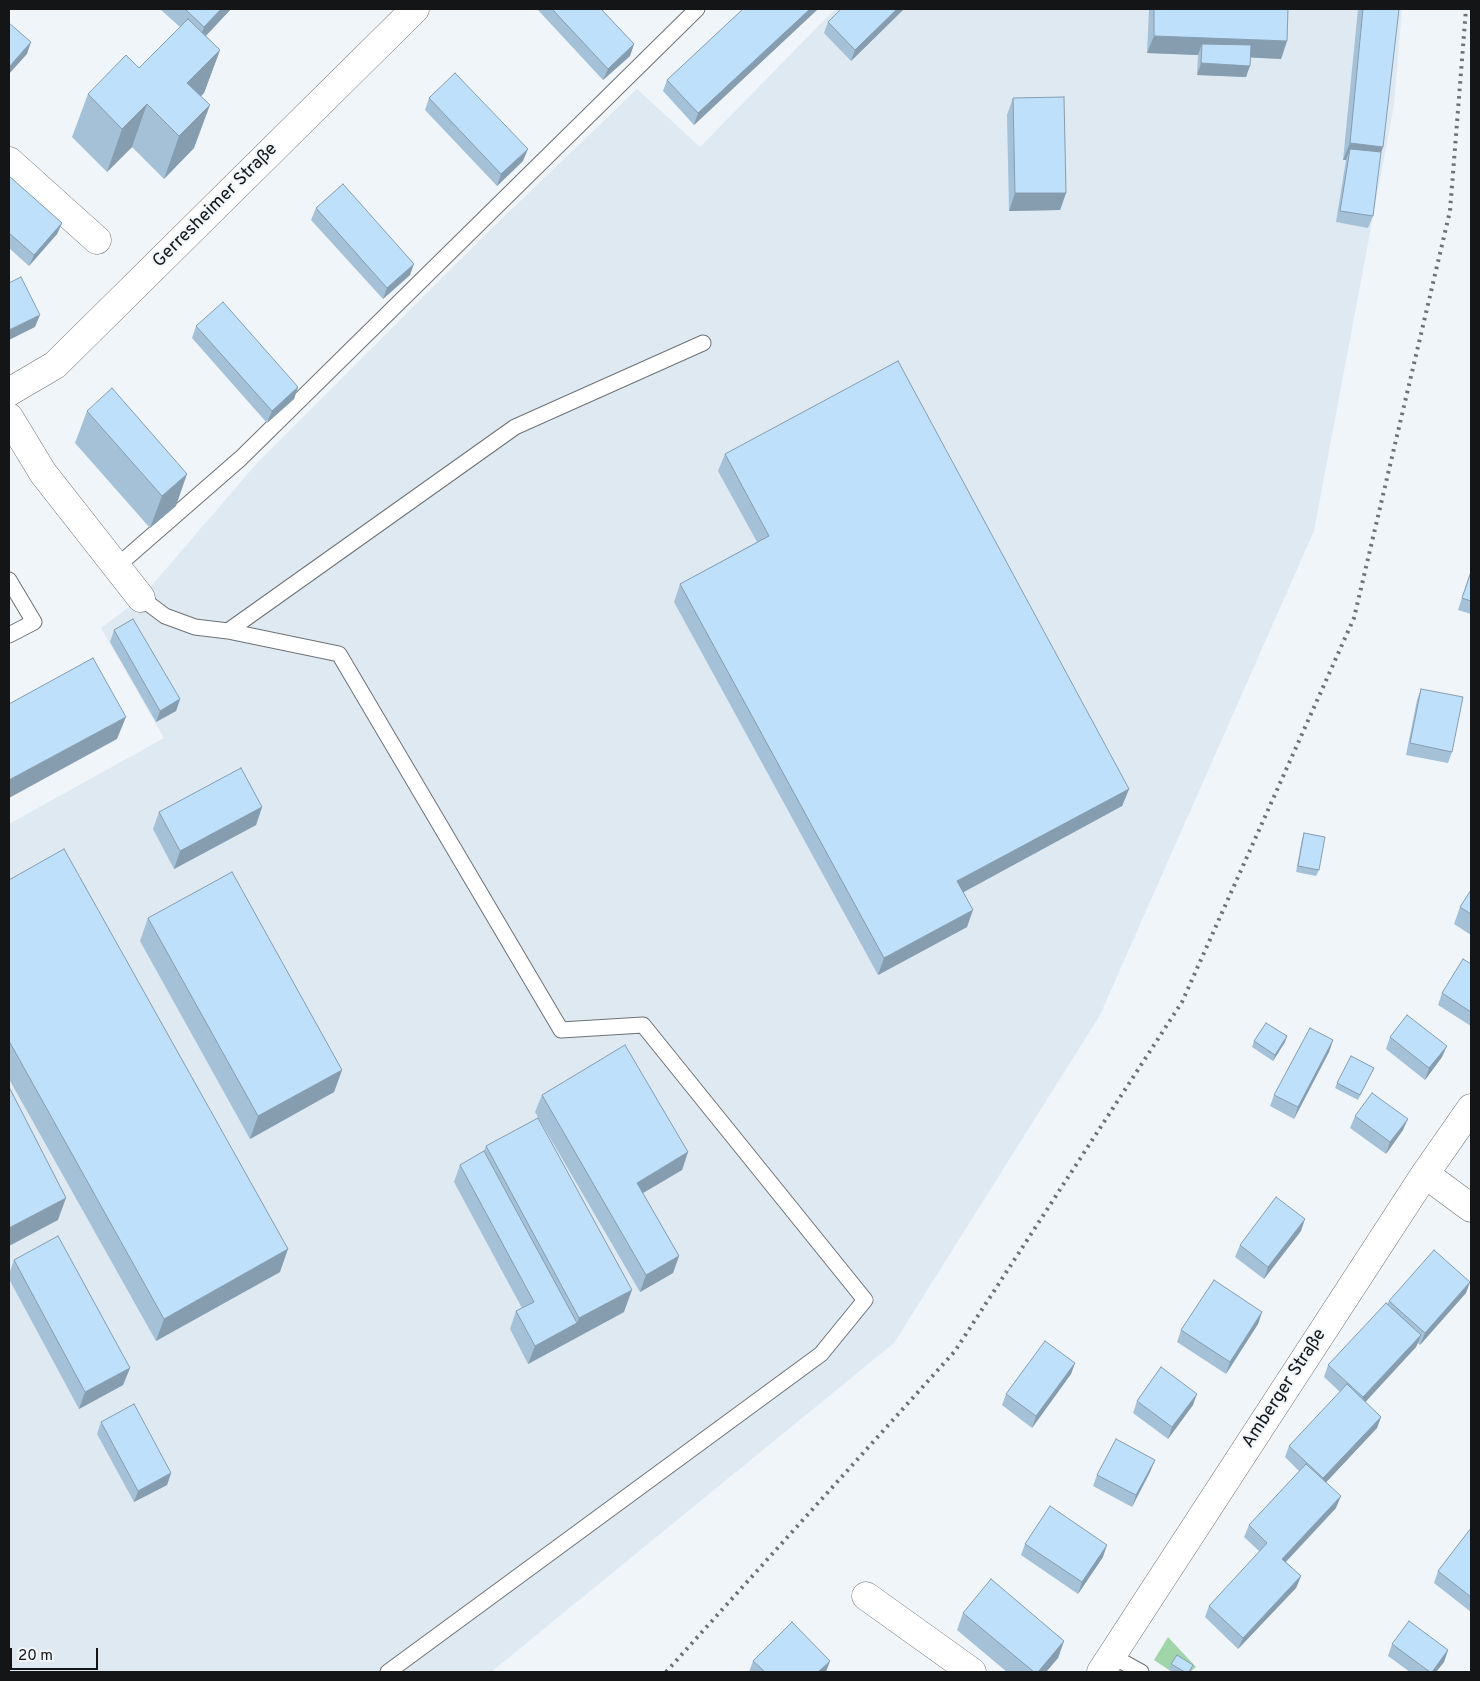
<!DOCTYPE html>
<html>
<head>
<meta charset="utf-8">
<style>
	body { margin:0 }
	#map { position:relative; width:1480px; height:1681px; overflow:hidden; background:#f0f5f9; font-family:Overpass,sans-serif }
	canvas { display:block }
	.frame { position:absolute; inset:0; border:10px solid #141517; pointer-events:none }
	.scale { position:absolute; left:10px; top:1648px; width:88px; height:22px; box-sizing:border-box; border:2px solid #141517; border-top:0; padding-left:6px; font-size:15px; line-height:18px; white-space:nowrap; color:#141517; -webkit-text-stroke:4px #f0f5f9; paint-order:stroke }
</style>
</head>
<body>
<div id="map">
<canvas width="1480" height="1681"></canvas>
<div class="frame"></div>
<div class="scale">20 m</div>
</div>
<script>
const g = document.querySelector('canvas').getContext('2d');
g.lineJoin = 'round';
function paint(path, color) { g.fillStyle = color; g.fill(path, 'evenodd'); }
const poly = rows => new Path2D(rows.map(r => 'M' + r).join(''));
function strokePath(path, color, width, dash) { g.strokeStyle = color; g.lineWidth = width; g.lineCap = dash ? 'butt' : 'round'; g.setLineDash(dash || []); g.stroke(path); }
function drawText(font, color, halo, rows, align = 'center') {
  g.font = font + ' Overpass,sans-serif'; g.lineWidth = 4; g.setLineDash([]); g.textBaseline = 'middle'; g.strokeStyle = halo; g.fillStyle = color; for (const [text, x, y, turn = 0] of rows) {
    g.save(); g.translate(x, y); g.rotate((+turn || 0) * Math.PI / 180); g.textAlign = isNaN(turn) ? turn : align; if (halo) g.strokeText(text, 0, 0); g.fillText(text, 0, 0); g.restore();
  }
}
paint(poly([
	[835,9,1402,9,1394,105,1314,531,1100,1015,894,1343,491,1672,9,1672,9,824,164,738,101,628,141,598,257,463,488,232,637,89,700,147]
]), '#dee9f2');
paint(poly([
	[1168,1637,1196,1667,1191,1671,1175,1661,1169,1670,1154,1660]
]), '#9fd5a9');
const lane = poly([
	[116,567,241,458,697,9],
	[9,580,34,622,9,635],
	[141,598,165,616,195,627,228,631,339,654,561,1030,643,1025,865,1300,821,1354,388,1672],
	[228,631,515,427,703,343],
	[1112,1656,1141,1672]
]);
const street = poly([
	[9,161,97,240],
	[9,392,55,365,415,9],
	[9,417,43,473,141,598],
	[1425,1174,1471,1208],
	[866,1596,972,1672]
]);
const secondary = poly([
	[1101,1672,1425,1174,1471,1108]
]);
strokePath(lane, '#6e7276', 17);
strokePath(street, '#6e7276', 29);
strokePath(secondary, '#6e7276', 29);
strokePath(lane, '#fff', 15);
strokePath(street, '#fff', 28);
strokePath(secondary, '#fff', 28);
strokePath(poly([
	[666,1672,955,1351,1182,1002,1354,618,1450,211,1466,9]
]), '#6f7274', 4, [2.5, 5]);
paint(poly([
	[160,9,231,9,206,36,220,50,204,93,201,96,194,148,164,179,132,147,107,172,72,137,88,94,139,68,180,27],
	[537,9,601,9,634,44,630,56,603,80],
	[743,9,818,9,694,125,663,91,667,80],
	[841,9,904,9,851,61,824,33,828,22],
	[1149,9,1288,9,1287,41,1281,59,1250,57,1246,77,1197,75,1198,55,1147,53],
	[1358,9,1399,9,1383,147,1381,152,1373,216,1368,228,1336,222,1346,160,1343,160],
	[429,98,523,161,497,186,425,110],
	[1013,98,1066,193,1060,210,1009,211,1007,115],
	[9,176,62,223,57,234,29,266,9,248],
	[316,208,410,275,383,299,311,220],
	[196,326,298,387,294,399,267,423,192,338],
	[87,411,176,506,150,528,75,443],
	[725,454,1129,789,1122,806,963,892,967,927,878,975,674,602,680,584,757,542,718,471],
	[1471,570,1471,614,1458,610],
	[114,630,180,699,176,711,156,722,110,642],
	[1421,689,1452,752,1448,763,1406,755,1417,700],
	[262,807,256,825,174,869,153,829,159,812],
	[1304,833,1319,870,1316,876,1296,872,1302,839],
	[9,880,280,1272,156,1341,9,1079],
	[1471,890,1471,935,1454,924,1460,907],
	[148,918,342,1070,334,1092,250,1139,140,941],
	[1471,964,1471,1026,1438,1005,1442,993],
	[1287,1036,1285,1042,1273,1061,1252,1047,1254,1041],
	[1390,1037,1442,1057,1425,1080,1386,1049],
	[1333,1040,1329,1052,1294,1119,1270,1106,1274,1095],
	[1374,1068,1358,1100,1335,1088,1337,1083],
	[542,1095,688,1152,682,1170,643,1193,679,1256,673,1273,640,1292,535,1112],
	[1355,1116,1403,1130,1386,1154,1350,1128],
	[486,1146,624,1312,528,1364,510,1329,516,1311,522,1308,454,1182,460,1165,484,1151],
	[1301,1231,1264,1279,1235,1257,1240,1245],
	[14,1260,130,1368,123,1385,79,1409,9,1279,9,1274],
	[1470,1282,1466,1293,1420,1345,1418,1343,1416,1347,1365,1402,1381,1417,1377,1428,1326,1482,1336,1508,1286,1562,1301,1576,1296,1588,1238,1649,1205,1617,1209,1606,1260,1552,1244,1537,1249,1525,1299,1471,1285,1457,1289,1446,1340,1392,1324,1377,1328,1365,1387,1304,1389,1301],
	[1262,1312,1258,1324,1226,1374,1177,1342,1181,1330],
	[1075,1363,1071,1374,1032,1428,1002,1405,1006,1394],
	[1137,1401,1193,1405,1168,1439,1133,1413],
	[101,1422,171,1473,167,1485,134,1502,97,1434],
	[1155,1460,1150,1472,1132,1507,1093,1486,1097,1475],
	[1471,1528,1471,1612,1434,1583,1438,1571],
	[1025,1544,1103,1557,1078,1594,1021,1555],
	[963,1613,1064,1641,1058,1658,1046,1672,1007,1672,957,1630],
	[1392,1644,1448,1650,1444,1662,1436,1672,1410,1672,1388,1656],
	[753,1661,826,1672,749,1672],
	[1171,1664,1193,1665,1191,1672,1173,1672,1169,1670]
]), '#a4c1d8');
paint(poly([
	[221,9,231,9,198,44,204,27],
	[810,9,818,9,694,125,698,113],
	[897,9,904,9,851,61,855,50],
	[1154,36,1287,41,1281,59,1202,55,1202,44,1198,55,1147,53],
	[31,42,27,54,9,74,9,67],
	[634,44,630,56,603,80,608,69],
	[220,50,204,93,171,126,187,83],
	[1201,63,1250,66,1246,77,1197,75],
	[147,104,132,147,107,172,122,129],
	[210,105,194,148,164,179,179,136],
	[1350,143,1383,147,1377,164,1350,149,1346,160,1343,160],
	[528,149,523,161,497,186,501,174],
	[1015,193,1066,193,1060,210,1009,211],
	[62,223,57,234,29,266,34,255],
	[414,264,410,275,383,299,387,288],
	[40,315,35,327,9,340,9,330],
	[298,387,294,399,267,423,272,411],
	[187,474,176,506,150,528,162,496],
	[180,699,176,711,156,722,160,711],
	[126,717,117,739,9,798,9,780],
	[1129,789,1122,806,951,899,957,881],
	[262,807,256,825,174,869,180,851],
	[973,910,967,927,878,975,884,958],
	[1287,1036,1285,1042,1273,1061,1275,1055],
	[1333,1040,1329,1052,1294,1119,1298,1107],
	[1447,1046,1442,1057,1425,1080,1429,1068],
	[342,1070,334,1092,250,1139,258,1116],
	[1408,1119,1403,1130,1386,1154,1390,1142],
	[688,1152,682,1170,631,1200,637,1183],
	[66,1198,58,1220,9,1246,9,1228],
	[1305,1219,1301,1231,1264,1279,1268,1267],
	[288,1249,280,1272,156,1341,164,1319],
	[679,1256,673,1273,640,1292,646,1275],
	[1470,1282,1466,1293,1420,1345,1425,1333],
	[632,1290,624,1312,528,1364,535,1346,577,1323,579,1318],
	[1262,1312,1258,1324,1226,1374,1230,1362],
	[1421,1335,1416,1347,1359,1409,1363,1397],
	[1075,1363,1071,1374,1032,1428,1036,1416],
	[130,1368,123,1385,79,1409,85,1392],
	[1197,1394,1193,1405,1168,1439,1172,1427],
	[1381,1417,1377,1428,1319,1490,1323,1478],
	[1155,1460,1150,1472,1132,1507,1136,1495],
	[171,1473,167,1485,134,1502,138,1491],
	[1341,1496,1336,1508,1278,1570,1282,1559],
	[1107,1545,1103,1557,1078,1594,1082,1582],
	[1301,1576,1296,1588,1238,1649,1243,1638],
	[1064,1641,1058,1658,1046,1672,1038,1672],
	[1448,1650,1444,1662,1436,1672,1432,1672],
	[830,1661,826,1672,818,1672]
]), '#869db0');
const building = poly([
	[185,9,221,9,204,27,185,9],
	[552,9,601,9,634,44,608,69,552,9],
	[743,9,810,9,698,113,667,80,743,9],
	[841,9,897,9,855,50,828,22,841,9],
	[1154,9,1288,9,1287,41,1154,36,1154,9],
	[1363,9,1399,9,1383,147,1350,143,1363,9],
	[188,19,220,50,187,83,210,105,179,136,147,104,122,129,88,94,126,55,139,68,188,19],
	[9,23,31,42,9,67,9,23],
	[1202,44,1251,45,1250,66,1201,63,1202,44],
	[455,73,528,149,501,174,429,98,455,73],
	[1064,97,1066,193,1015,193,1013,98,1064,97],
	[1350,149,1381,152,1373,216,1340,211,1350,149],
	[9,176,62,223,34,255,9,233,9,176],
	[343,184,414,264,387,288,316,208,343,184],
	[21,277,40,315,9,330,9,283,21,277],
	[223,302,298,387,272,411,196,326,223,302],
	[898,361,1129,789,957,881,973,910,884,958,680,584,769,536,725,454,898,361],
	[112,388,187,474,162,496,87,411,112,388],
	[1471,572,1471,601,1462,598,1471,572],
	[133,619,180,699,160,711,114,630,133,619],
	[93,658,126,717,9,780,9,704,93,658],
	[1421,689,1463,697,1452,752,1410,743,1421,689],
	[241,768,262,807,180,851,159,812,241,768],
	[1304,833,1325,837,1319,870,1298,866,1304,833],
	[64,849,288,1249,164,1319,9,1041,9,880,64,849],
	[232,872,342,1070,258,1116,148,918,232,872],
	[1471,890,1471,914,1460,907,1471,890],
	[1463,959,1471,964,1471,1012,1442,993,1463,959],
	[1407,1015,1447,1046,1429,1068,1390,1037,1407,1015],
	[1266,1023,1287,1036,1275,1055,1254,1041,1266,1023],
	[1310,1028,1333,1040,1298,1107,1274,1095,1310,1028],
	[625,1045,688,1152,637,1183,679,1256,646,1275,542,1095,625,1045],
	[1351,1056,1374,1068,1360,1095,1337,1083,1351,1056],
	[9,1087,66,1198,9,1228,9,1087],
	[1372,1093,1408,1119,1390,1142,1355,1116,1372,1093],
	[538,1118,632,1290,579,1318,486,1146,538,1118],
	[484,1151,577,1323,535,1346,516,1311,534,1302,460,1165,484,1151],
	[1276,1197,1305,1219,1268,1267,1240,1245,1276,1197],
	[58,1236,130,1368,85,1392,14,1260,58,1236],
	[1434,1250,1470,1282,1425,1333,1389,1301,1434,1250],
	[1214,1280,1262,1312,1230,1362,1181,1330,1214,1280],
	[1386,1303,1421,1335,1363,1397,1328,1365,1386,1303],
	[1045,1341,1075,1363,1036,1416,1006,1394,1045,1341],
	[1161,1367,1197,1394,1172,1427,1137,1401,1161,1367],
	[1347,1384,1381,1417,1323,1478,1289,1446,1347,1384],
	[134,1404,171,1473,138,1491,101,1422,134,1404],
	[1116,1439,1155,1460,1136,1495,1097,1475,1116,1439],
	[1306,1464,1341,1496,1282,1559,1301,1576,1243,1638,1209,1606,1267,1543,1249,1525,1306,1464],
	[1050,1506,1107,1545,1082,1582,1025,1544,1050,1506],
	[1471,1528,1471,1597,1438,1571,1471,1528],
	[991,1579,1064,1641,1038,1672,1034,1672,963,1613,991,1579],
	[1409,1621,1448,1650,1432,1672,1430,1672,1392,1644,1409,1621],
	[792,1622,830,1661,818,1672,765,1672,753,1661,792,1622],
	[1177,1655,1193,1665,1189,1672,1185,1672,1171,1664,1177,1655]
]);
paint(building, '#bfe0fb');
strokePath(building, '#869db0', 1);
drawText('18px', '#141517', '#f0f5f9', [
	["Gerresheimer Straße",216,206,-45],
	["Amberger Straße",1285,1389,-57]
]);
</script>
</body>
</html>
